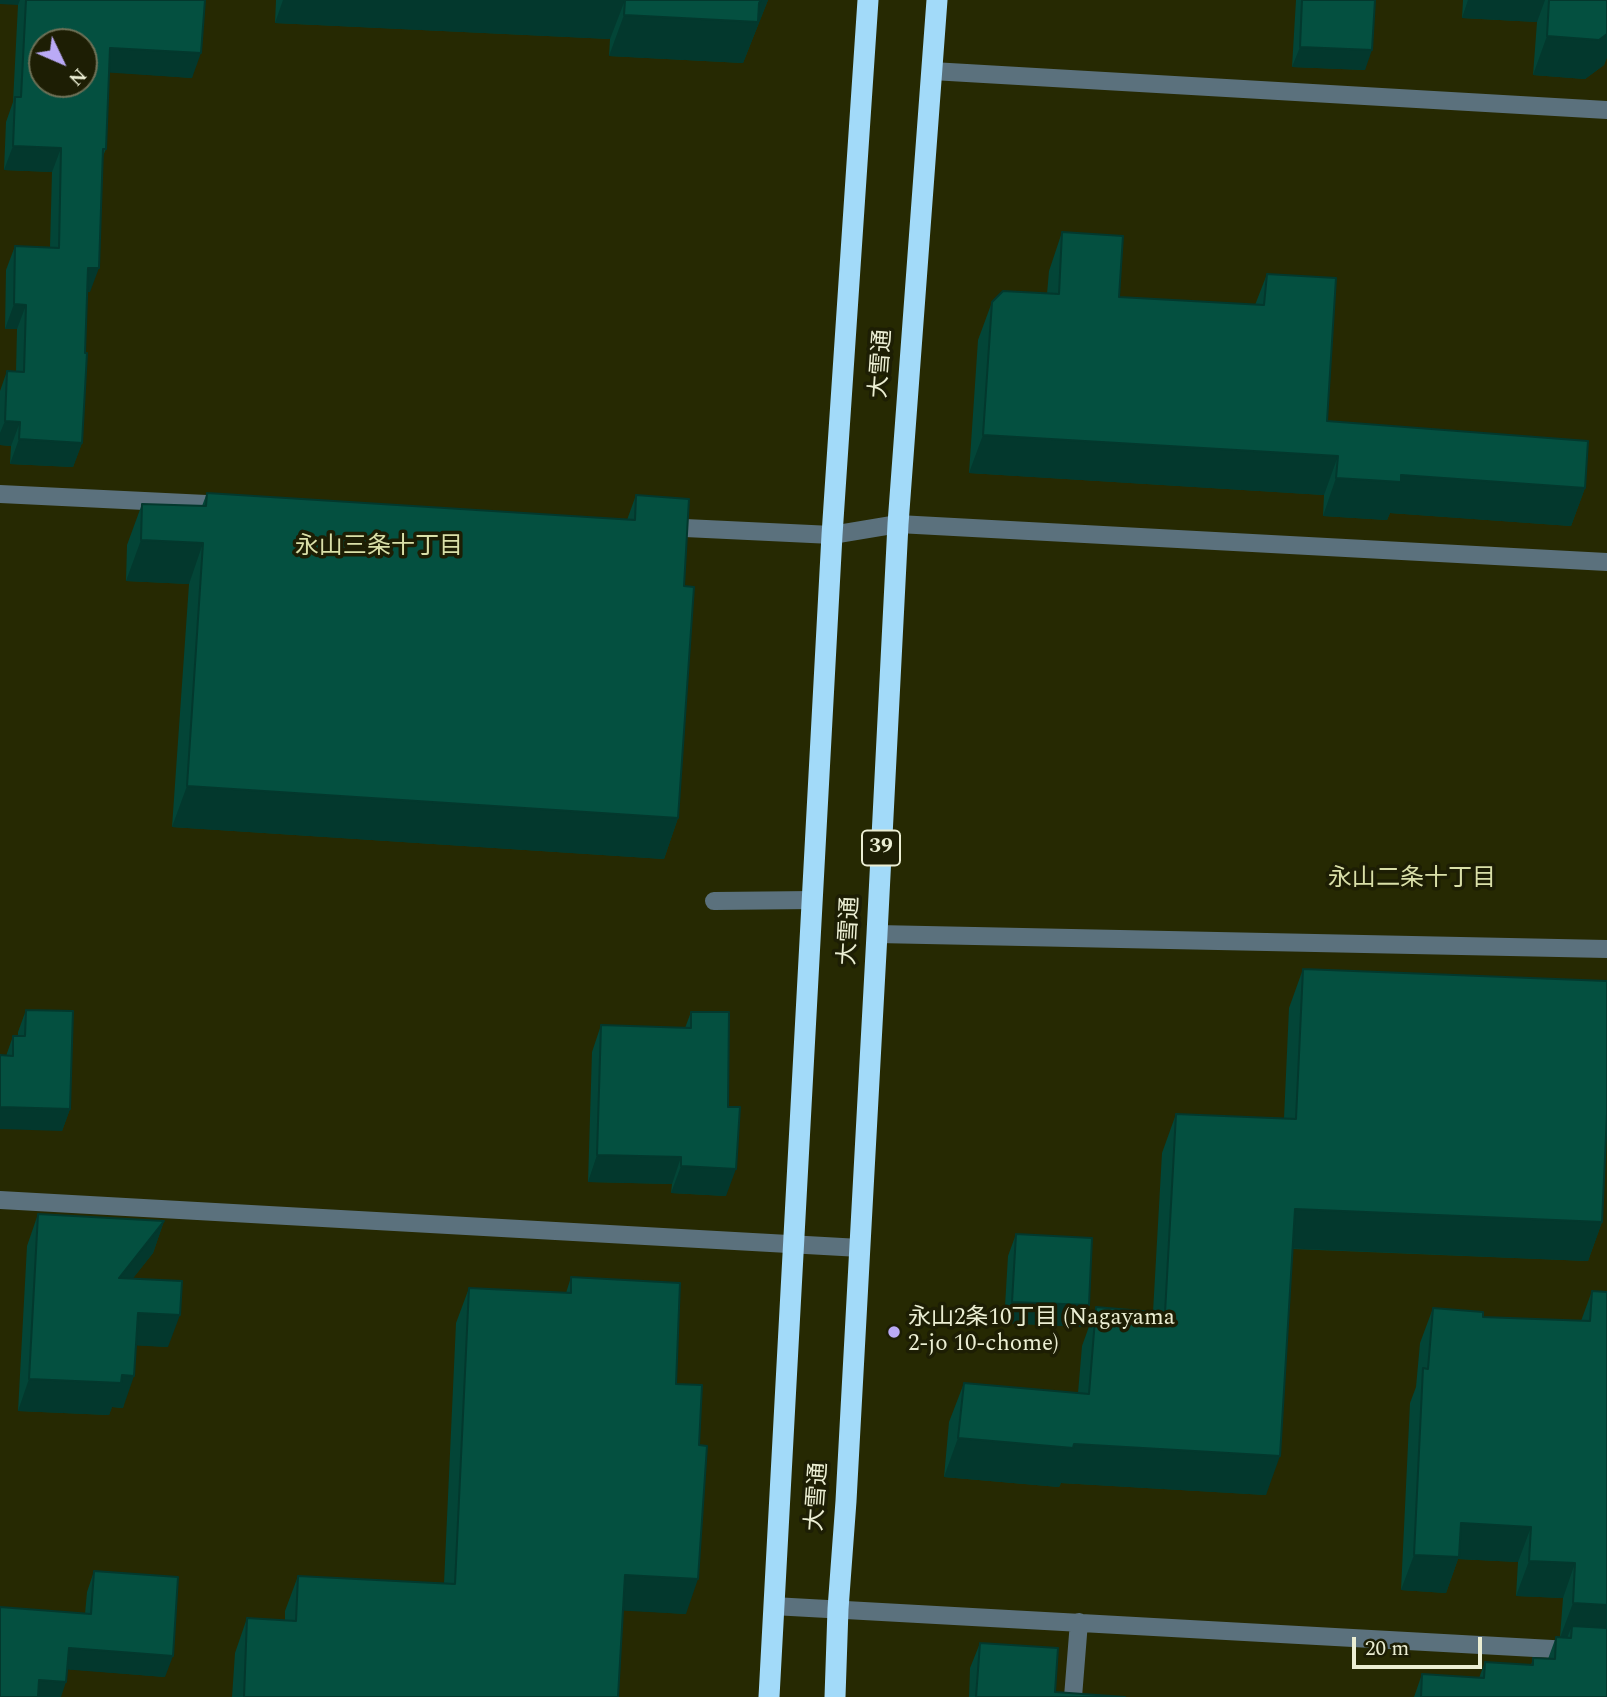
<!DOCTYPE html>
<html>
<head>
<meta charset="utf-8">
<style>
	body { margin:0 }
	#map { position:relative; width:1607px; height:1697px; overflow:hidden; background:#262902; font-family:Spectral,serif }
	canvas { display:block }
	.north { position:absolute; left:28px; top:28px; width:70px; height:70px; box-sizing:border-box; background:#1d1e04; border:2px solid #6f7157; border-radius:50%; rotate:134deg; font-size:19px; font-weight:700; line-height:28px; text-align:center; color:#ebeed3 }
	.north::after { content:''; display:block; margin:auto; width:24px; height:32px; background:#baaaf6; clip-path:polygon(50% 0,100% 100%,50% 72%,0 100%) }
	.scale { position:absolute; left:1352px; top:1637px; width:130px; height:32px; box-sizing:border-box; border:4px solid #ebeed3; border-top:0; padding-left:9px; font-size:21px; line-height:24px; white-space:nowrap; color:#ebeed3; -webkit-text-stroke:5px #1d1e04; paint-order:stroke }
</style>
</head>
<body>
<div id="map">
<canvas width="1607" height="1697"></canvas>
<div class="north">N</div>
<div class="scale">20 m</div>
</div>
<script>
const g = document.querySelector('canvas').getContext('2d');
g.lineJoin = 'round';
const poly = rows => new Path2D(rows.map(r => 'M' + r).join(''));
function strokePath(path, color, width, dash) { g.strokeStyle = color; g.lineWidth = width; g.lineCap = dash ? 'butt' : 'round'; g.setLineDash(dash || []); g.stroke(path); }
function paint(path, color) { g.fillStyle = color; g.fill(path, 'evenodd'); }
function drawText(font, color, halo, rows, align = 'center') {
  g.font = font + ' Spectral,"Noto Sans JP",serif'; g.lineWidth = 7; g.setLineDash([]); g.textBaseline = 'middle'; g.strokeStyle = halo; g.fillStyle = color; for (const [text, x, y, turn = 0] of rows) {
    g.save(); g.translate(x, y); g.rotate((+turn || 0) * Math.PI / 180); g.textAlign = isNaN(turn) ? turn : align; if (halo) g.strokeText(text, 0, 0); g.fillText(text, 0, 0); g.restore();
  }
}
strokePath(poly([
	[932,71,1607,110],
	[0,494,227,505],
	[664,527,832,535,898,524,1607,562],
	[714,901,813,900],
	[877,934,1607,949],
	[0,1200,860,1248],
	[773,1606,1607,1652],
	[1073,1697,1079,1622]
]), '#5b717d', 18);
strokePath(poly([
	[769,1697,832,535,868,0],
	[835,1697,838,1609,846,1501,877,934,898,524,937,0]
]), '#a2daf9', 21);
paint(poly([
	[0,0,205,0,192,78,109,72,106,149,103,156,90,292,87,292,82,443,73,467,10,464,11,446,0,445,0,391,7,371,16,372,17,329,5,329,6,270,15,246,50,247,52,172,4,170,6,122,13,102,18,5],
	[276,0,768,0,743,63,609,56,610,39,275,23],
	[1296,0,1375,0,1365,70,1292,67],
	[1463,0,1607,0,1607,57,1604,65,1585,79,1533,75,1537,22,1462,18],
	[1062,232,1119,297,1255,305,1267,274,1327,421,1585,488,1571,526,1390,513,1387,520,1323,516,1324,495,969,473,978,340,992,302,1047,294,1049,271],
	[207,493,627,520,636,495,684,586,678,818,664,859,172,827,189,584,126,581,127,545,142,504,202,506],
	[1303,969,1602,1222,1588,1261,1293,1249,1266,1495,1061,1483,1059,1487,944,1477,949,1422,964,1383,1078,1393,1082,1346,1096,1307,1153,1312,1162,1153,1176,1114,1284,1118,1289,1008],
	[26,1010,70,1109,62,1131,6,1056,13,1036,18,1036,18,1032],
	[691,1012,726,1196,671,1193,672,1184,588,1182,592,1052,601,1025,685,1028],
	[38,1214,164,1221,153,1253,133,1278,168,1347,136,1345,123,1408,112,1407,109,1415,18,1411,27,1246],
	[1016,1234,1089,1305,1081,1327,1004,1323,1008,1256],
	[571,1277,676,1384,686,1614,623,1610,618,1697,232,1697,235,1653,247,1618,285,1621,285,1611,298,1576,444,1583,456,1323,469,1288,566,1293],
	[1592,1291,1607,1697,1414,1697,1422,1674,1479,1678,1485,1662,1531,1665,1533,1658,1548,1659,1556,1637,1560,1637,1563,1598,1516,1596,1518,1562,1458,1559,1446,1593,1401,1590,1410,1403,1416,1387,1420,1343,1433,1308,1483,1317,1581,1321],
	[94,1571,165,1677,67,1669,0,1697,85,1614,87,1592],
	[980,1643,1055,1692,1125,1697,969,1697,970,1668]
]), '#034537');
paint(poly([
	[0,0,20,0,18,5,0,4],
	[283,0,625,0,610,39,275,23],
	[761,0,768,0,743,63,609,56,624,15,759,3],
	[1468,0,1545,0,1537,22,1462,18],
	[1607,34,1607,57,1604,65,1585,79,1533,75,1547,36],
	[1300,47,1372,50,1365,70,1292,67],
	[110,48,201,53,192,78,101,72],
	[13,146,61,148,52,172,4,170],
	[88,268,99,268,90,292,79,292],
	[14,304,26,305,17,329,5,329],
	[5,421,20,422,11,446,0,445,0,433],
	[983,435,1338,456,1324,495,969,473],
	[19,439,82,443,73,467,10,464],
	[1401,475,1585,488,1571,526,1390,513,1387,520,1323,516,1336,478],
	[141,540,203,543,189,584,126,581],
	[187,786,678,818,664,859,172,827],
	[0,1107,70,1109,62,1131,0,1129],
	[597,1155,681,1157,672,1184,588,1182],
	[681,1166,736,1169,726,1196,671,1193],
	[1295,1209,1602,1222,1588,1261,1281,1248],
	[164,1221,153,1253,108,1310,119,1278],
	[1012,1302,1089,1305,1081,1327,1004,1323],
	[138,1313,180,1315,168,1347,126,1345],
	[122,1375,134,1376,123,1408,112,1407,109,1415,18,1411,29,1379],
	[958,1438,1074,1444,1280,1456,1266,1495,1061,1483,1059,1487,944,1477],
	[1461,1523,1531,1527,1518,1562,1458,1559,1446,1593,1401,1590,1414,1555],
	[1529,1561,1575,1563,1563,1598,1516,1596],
	[625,1575,698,1579,686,1614,612,1610],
	[1573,1603,1607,1605,1607,1641,1572,1626,1567,1638,1560,1638],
	[69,1648,173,1656,165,1677,61,1669],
	[39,1680,66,1682,61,1697,33,1697]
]), '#03382d');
const building = poly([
	[26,0,205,0,201,53,110,48,106,149,103,149,99,268,88,268,85,353,87,353,82,443,19,439,20,422,5,421,7,371,24,372,26,305,14,304,15,246,59,248,61,148,13,146,15,97,21,97,26,0],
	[42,42,84,42,84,84,42,84,42,42],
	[625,0,761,0,759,3,758,22,624,15,625,0],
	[1302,0,1375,0,1372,50,1300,47,1302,0],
	[1549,0,1607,0,1607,34,1599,40,1547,36,1549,0],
	[1062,232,1123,236,1119,297,1264,305,1267,274,1336,278,1327,421,1588,441,1585,488,1401,475,1401,482,1336,478,1338,456,983,435,992,302,1003,291,1059,294,1062,232],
	[207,493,635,520,636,495,689,499,684,586,694,587,678,818,187,786,203,543,141,540,142,504,206,506,207,493],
	[1303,969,1607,981,1607,1114,1602,1222,1295,1209,1280,1456,1074,1444,1073,1448,958,1438,964,1383,1089,1394,1096,1307,1165,1313,1176,1114,1296,1119,1303,969],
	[26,1010,73,1011,70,1109,0,1107,0,1055,13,1056,13,1036,25,1036,26,1010],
	[691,1012,729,1012,728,1107,740,1107,736,1169,681,1166,681,1157,597,1155,601,1025,691,1028,691,1012],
	[38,1214,164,1221,119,1278,182,1281,180,1315,138,1313,134,1376,122,1375,121,1383,29,1379,38,1214],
	[1016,1234,1092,1238,1089,1305,1012,1302,1016,1234],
	[571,1277,680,1283,676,1384,702,1385,699,1445,707,1446,698,1579,625,1575,618,1697,244,1697,247,1618,296,1621,298,1576,455,1584,469,1288,571,1293,571,1277],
	[1592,1291,1607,1292,1607,1605,1573,1603,1575,1563,1529,1561,1531,1527,1461,1523,1459,1557,1414,1555,1423,1368,1428,1369,1433,1308,1483,1312,1483,1317,1590,1321,1592,1291],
	[94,1571,178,1577,173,1656,69,1648,66,1682,39,1680,38,1697,0,1697,0,1607,91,1614,94,1571],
	[1572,1626,1607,1628,1607,1697,1421,1697,1422,1674,1484,1678,1485,1662,1533,1665,1533,1658,1555,1659,1556,1637,1571,1638,1572,1626],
	[980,1643,1058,1648,1055,1692,1125,1697,976,1697,980,1643]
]);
paint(building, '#045040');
strokePath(building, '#03382d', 2);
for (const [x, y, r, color] of [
	[894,1332,7,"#baaaf6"]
]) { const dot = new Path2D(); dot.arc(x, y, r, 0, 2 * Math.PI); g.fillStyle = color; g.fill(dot); strokePath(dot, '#1d1e04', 2.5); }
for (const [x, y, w] of [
	[881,848,38]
]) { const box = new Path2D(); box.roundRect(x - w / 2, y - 17.5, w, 35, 5); g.fillStyle = '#1d1e04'; g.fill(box); strokePath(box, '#ebeed3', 2); }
drawText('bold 21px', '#ebeed3', null, [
	["39",881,848]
]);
drawText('23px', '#ebeed3', '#1d1e04', [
	["大雪通",883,364,-86],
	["大雪通",851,931,-87],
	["大雪通",819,1497,-86]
]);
drawText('23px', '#ebeed3', '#1d1e04', [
	["永山2条10丁目 (Nagayama",908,1319],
	["2-jo 10-chome)",908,1345]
], 'left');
drawText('24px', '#d9dfa8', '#1d1e04', [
	["永山三条十丁目",379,548],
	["永山二条十丁目",1412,880]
]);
</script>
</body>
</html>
